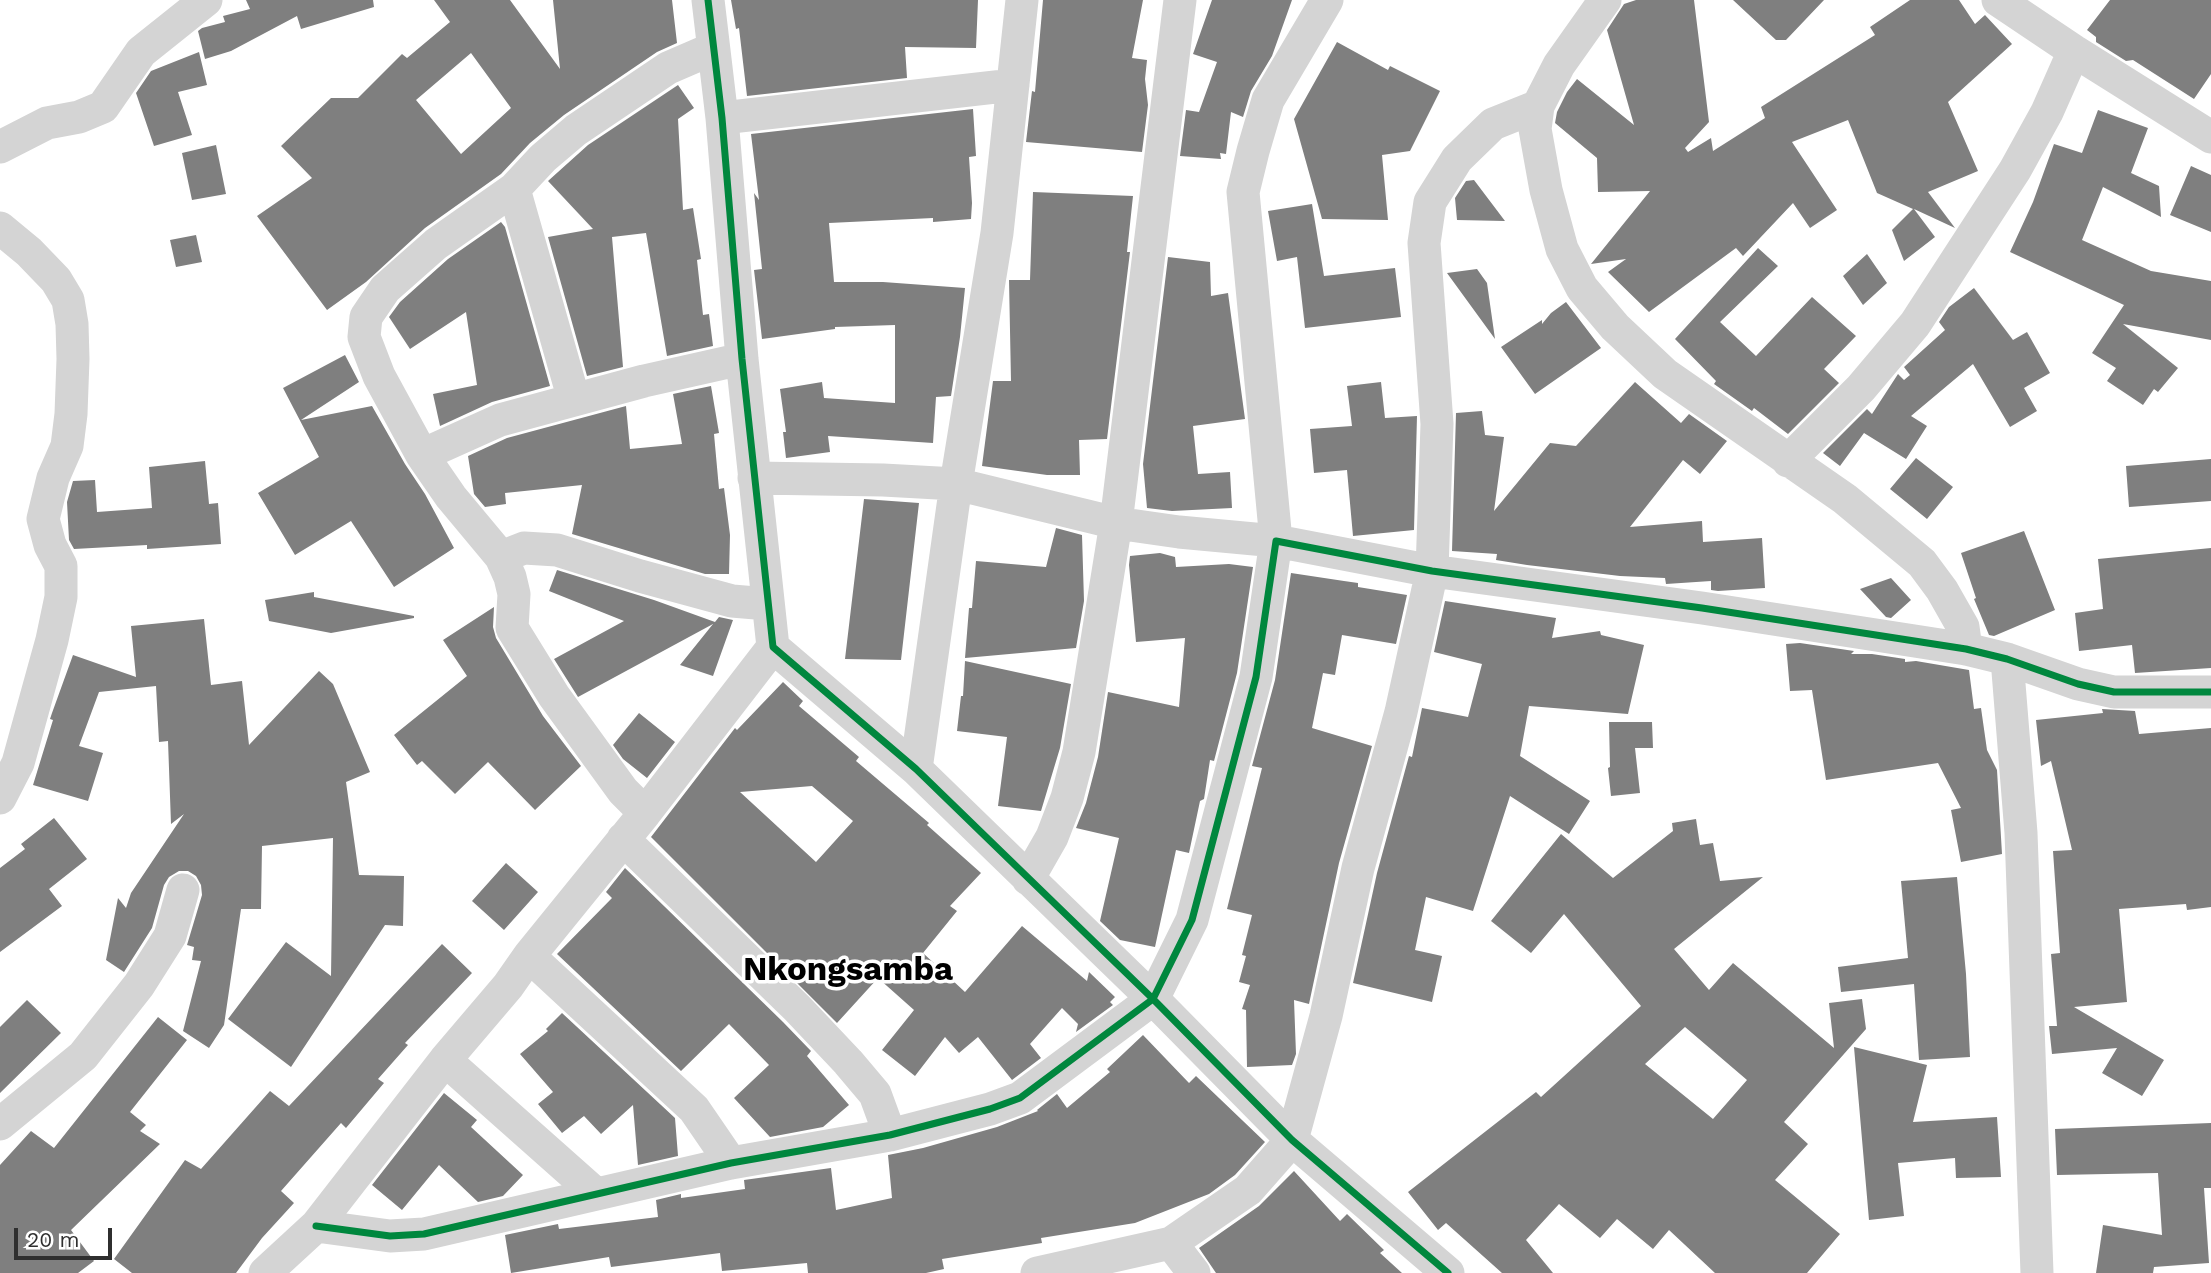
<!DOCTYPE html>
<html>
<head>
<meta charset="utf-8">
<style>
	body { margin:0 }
	#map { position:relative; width:2211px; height:1273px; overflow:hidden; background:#fff; font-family:"Work Sans",sans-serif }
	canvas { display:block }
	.scale { position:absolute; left:14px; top:1228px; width:98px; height:32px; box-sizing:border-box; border:4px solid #2f2f2f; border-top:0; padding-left:9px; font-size:21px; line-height:24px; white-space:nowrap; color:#2f2f2f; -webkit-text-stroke:5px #fff; paint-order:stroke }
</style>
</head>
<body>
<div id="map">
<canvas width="2211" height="1273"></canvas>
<div class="scale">20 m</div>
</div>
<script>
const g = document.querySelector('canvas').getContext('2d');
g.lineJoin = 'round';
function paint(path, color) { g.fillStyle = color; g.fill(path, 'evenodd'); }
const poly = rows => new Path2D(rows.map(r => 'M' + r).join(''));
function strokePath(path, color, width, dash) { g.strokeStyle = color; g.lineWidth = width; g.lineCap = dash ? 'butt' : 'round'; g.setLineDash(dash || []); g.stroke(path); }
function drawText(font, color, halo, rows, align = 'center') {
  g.font = font + ' "Work Sans",sans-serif'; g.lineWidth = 7; g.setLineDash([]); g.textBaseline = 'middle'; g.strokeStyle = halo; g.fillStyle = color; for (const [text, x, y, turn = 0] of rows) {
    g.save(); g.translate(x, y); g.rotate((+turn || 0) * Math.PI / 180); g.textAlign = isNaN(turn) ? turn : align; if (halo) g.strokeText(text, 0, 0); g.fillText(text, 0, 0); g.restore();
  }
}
paint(poly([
	[246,0,373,0,374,7,301,29,297,16,231,51,205,59,198,31,202,28,225,22,223,16,250,9],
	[434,0,510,0,560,69,553,0,672,0,677,43,657,52,564,115,530,143,501,174,425,228,366,282,327,310,257,216,312,178,281,146,331,98,358,98,402,54,407,58,450,22],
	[471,53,511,108,461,154,416,100],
	[731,0,978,0,976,48,905,47,907,78,747,96,739,28,736,29],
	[1043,0,1143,0,1132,58,1147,60,1145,79,1148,105,1142,152,1026,142,1032,91,1035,92],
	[1212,0,1292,0,1272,56,1251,91,1243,117,1231,112,1226,154,1220,153,1221,159,1180,156,1186,110,1199,112,1217,62,1193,54],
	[1636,0,1694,0,1709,122,1685,148,1688,152,1711,138,1713,151,1765,118,1761,107,1875,35,1870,27,1910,0,1959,0,1975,24,1985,15,2012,44,1948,102,1978,171,1928,192,1955,228,1914,209,1935,237,1904,261,1892,230,1913,209,1877,193,1848,120,1792,142,1837,210,1810,228,1793,203,1743,256,1736,248,1649,312,1608,272,1626,259,1591,264,1650,191,1598,192,1597,158,1555,123,1557,112,1567,92,1577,79,1634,125,1607,30,1624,4],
	[1733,0,1824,0,1786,40,1776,40],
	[2110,0,2211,0,2211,74,2194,99,2133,60,2126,61,2096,42,2096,37,2087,30],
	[1337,42,1388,70,1390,66,1440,91,1410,151,1382,155,1388,220,1322,219,1294,119],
	[199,52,207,85,178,92,192,135,154,146,136,93,151,71],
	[678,85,694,108,678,119,683,210,693,208,701,259,697,260,703,315,709,314,713,346,667,356,646,233,612,237,623,367,587,376,548,237,593,229,548,181,588,145],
	[973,109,976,156,969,157,972,203,971,219,933,222,933,218,829,223,834,282,883,282,965,288,960,337,951,396,936,397,933,443,828,436,830,452,786,458,783,432,786,432,780,389,822,382,824,398,895,403,895,325,835,327,835,329,762,339,754,270,762,269,754,193,759,200,751,134],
	[2098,110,2148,128,2131,173,2159,186,2161,217,2103,187,2082,240,2151,271,2211,281,2211,340,2123,324,2178,368,2158,392,2154,389,2143,405,2107,381,2116,368,2092,353,2124,305,2010,252,2033,202,2054,144,2082,153],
	[216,145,226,194,192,200,182,153],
	[2191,166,2211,175,2211,232,2170,215],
	[1474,180,1505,221,1457,220,1455,198,1466,181],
	[1033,192,1133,196,1127,252,1130,252,1107,439,1079,440,1080,475,1047,475,982,466,993,381,1011,381,1009,280,1030,280],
	[1312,204,1324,276,1395,268,1401,317,1305,328,1297,257,1277,261,1268,211],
	[501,222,505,227,550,386,492,402,440,426,433,394,477,385,466,312,410,349,389,317,400,302,448,259],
	[196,235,202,262,176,267,170,240],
	[1758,248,1778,266,1720,322,1756,356,1812,297,1856,336,1824,369,1839,383,1788,434,1754,408,1752,411,1714,384,1716,381,1675,339],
	[1867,254,1887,283,1863,305,1843,276],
	[1168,257,1210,262,1211,296,1228,293,1245,419,1193,426,1198,474,1230,472,1232,508,1172,511,1147,508,1143,464],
	[1477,269,1487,283,1495,339,1447,273],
	[1974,288,2013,340,2027,332,2050,373,2024,388,2037,411,2010,427,1973,364,1911,416,1927,426,1906,459,1864,433,1840,466,1823,453,1867,409,1872,414,1898,374,1904,380,1910,375,1904,367,1945,330,1939,322,1949,307],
	[1566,302,1601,348,1535,394,1501,347,1542,320,1542,324,1551,313],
	[345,355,359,382,301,420,372,406,405,464,425,494,454,548,394,587,351,521,295,555,258,493,319,457,283,388],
	[1381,382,1385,418,1417,416,1414,530,1353,536,1347,470,1314,473,1310,429,1352,426,1347,386],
	[1635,382,1681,423,1689,414,1727,441,1700,474,1683,460,1630,527,1702,521,1703,542,1762,538,1765,588,1718,591,1711,590,1711,581,1666,584,1665,578,1620,576,1527,565,1496,560,1497,554,1452,551,1456,413,1482,411,1485,435,1504,437,1494,511,1550,443,1576,446],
	[711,386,719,433,714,434,719,489,724,488,730,535,729,574,705,574,572,534,582,485,505,493,506,504,485,507,474,494,468,456,507,438,626,406,630,449,682,444,673,394],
	[1916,458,1953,487,1927,519,1890,489],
	[2211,459,2211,501,2129,507,2126,466],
	[205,461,209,504,218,503,221,544,147,549,147,545,74,549,69,540,67,502,73,481,95,480,97,512,152,508,149,467],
	[864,499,919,503,901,660,845,659],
	[1056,528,1082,535,1084,601,1076,648,965,658,969,608,972,608,976,561,1046,567],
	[2024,531,2055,610,1994,636,1989,635,1974,599,1976,598,1961,553],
	[2211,548,2211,668,2135,673,2132,645,2079,651,2075,613,2103,609,2098,559],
	[1160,553,1175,557,1176,567,1229,564,1253,567,1237,673,1214,761,1210,760,1204,799,1200,801,1189,853,1176,850,1155,947,1120,940,1100,921,1119,838,1076,828,1086,803,1098,757,1108,692,1179,707,1185,638,1136,642,1129,565,1130,556],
	[557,570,654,600,715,622,719,617,733,620,713,676,680,665,713,624,578,697,554,659,624,621,549,591],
	[1291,573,1344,581,1358,583,1358,587,1407,595,1396,644,1342,635,1335,675,1323,673,1312,728,1372,746,1339,863,1309,1004,1294,1000,1296,1054,1292,1065,1247,1067,1246,1010,1242,1009,1250,985,1239,982,1246,956,1242,955,1252,915,1227,909,1262,768,1252,766,1275,680],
	[1891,578,1911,600,1891,618,1886,617,1860,589],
	[314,592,314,597,414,616,414,618,331,633,269,621,265,600],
	[1445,601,1556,618,1552,638,1600,631,1601,635,1644,645,1628,714,1529,706,1520,756,1590,801,1569,834,1510,796,1473,911,1426,897,1415,950,1442,956,1432,1002,1353,983,1377,873,1409,756,1412,757,1422,708,1468,717,1482,664,1434,652],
	[494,607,493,627,496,638,543,716,581,766,535,810,488,762,455,794,422,761,417,765,394,735,467,676,443,640],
	[204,619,211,685,242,681,249,745,319,671,333,684,370,772,346,782,359,875,404,876,403,926,385,925,291,1067,228,1019,286,942,331,976,333,838,262,846,261,909,241,909,224,1025,209,1048,183,1031,201,961,192,960,194,947,187,945,202,895,201,885,196,876,188,871,179,871,169,877,164,885,152,928,124,972,106,960,118,898,126,908,131,893,184,814,171,824,168,741,159,742,156,686,99,692,79,746,103,753,88,801,33,785,53,720,50,719,52,713,73,655,136,677,131,626],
	[1800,643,1854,651,1851,654,1872,654,1905,659,1905,662,1916,661,1969,670,1974,709,1981,708,1987,750,1997,770,2002,854,1961,862,1951,810,1961,808,1938,763,1826,780,1812,690,1790,691,1786,644],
	[965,661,1071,684,1060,748,1041,811,998,806,1007,737,957,731,961,696,963,696],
	[783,682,803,701,799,706,859,757,856,761,929,823,927,825,981,873,950,906,957,911,923,953,965,992,1022,926,1087,981,1089,972,1115,997,1110,1002,1113,1005,1076,1032,1078,1024,1062,1008,1030,1044,1041,1058,1012,1080,978,1037,959,1053,945,1037,915,1076,882,1050,914,1010,878,978,837,1023,651,837,735,728,737,730],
	[812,786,853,821,816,862,740,792],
	[2102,709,2135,711,2139,734,2211,728,2211,907,2187,910,2186,904,2119,909,2127,1002,2074,1007,2164,1060,2142,1096,2102,1073,2117,1048,2052,1054,2049,1026,2057,1026,2051,954,2060,953,2053,851,2072,850,2051,761,2041,766,2036,720,2103,713],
	[639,713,675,742,647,778,623,759,613,745],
	[1609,722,1652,722,1653,748,1635,748,1640,793,1611,796,1608,768,1610,767],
	[54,818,87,859,49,889,62,906,0,952,0,868,25,849,21,844],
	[1696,819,1700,845,1713,843,1720,881,1763,877,1674,949,1709,990,1733,963,1834,1048,1829,1003,1862,999,1866,1029,1784,1122,1808,1144,1775,1180,1840,1234,1807,1273,1715,1273,1669,1230,1653,1249,1617,1219,1600,1238,1559,1204,1526,1240,1553,1273,1502,1273,1446,1223,1438,1230,1408,1192,1536,1092,1541,1097,1641,1006,1564,914,1531,953,1491,921,1561,834,1613,878,1673,831,1672,823],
	[1685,1027,1747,1080,1713,1119,1645,1064],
	[506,863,538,892,504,930,472,901],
	[625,868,783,1022,811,1051,807,1056,849,1105,823,1127,770,1137,734,1098,769,1065,729,1024,681,1071,557,954,612,898,606,892],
	[1957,877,1966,974,1970,1057,1919,1060,1914,984,1841,992,1838,967,1908,958,1901,881],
	[442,944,472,973,405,1043,408,1045,378,1079,384,1083,346,1128,341,1123,281,1191,294,1203,262,1238,236,1273,132,1273,114,1259,185,1160,201,1169,270,1091,289,1106],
	[27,1000,61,1033,0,1093,0,1027],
	[562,1013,675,1118,678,1156,638,1165,633,1105,601,1134,584,1116,562,1133,538,1104,553,1092,520,1054,548,1031,546,1029],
	[158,1017,187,1040,130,1112,146,1125,140,1131,160,1144,71,1230,94,1261,78,1273,0,1273,0,1165,31,1131,54,1148],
	[1143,1035,1189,1083,1196,1076,1265,1142,1235,1175,1209,1194,1135,1223,1041,1238,1042,1243,942,1259,944,1269,926,1273,808,1273,807,1263,722,1271,720,1253,611,1267,609,1257,511,1273,505,1235,558,1224,559,1229,658,1217,656,1200,681,1194,681,1198,745,1189,744,1180,831,1168,836,1210,892,1198,888,1155,923,1148,997,1127,1038,1111,1037,1110,1057,1094,1067,1108,1110,1072,1107,1069],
	[1854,1047,1927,1065,1913,1122,1997,1117,2001,1177,1956,1178,1955,1158,1898,1163,1904,1216,1869,1220],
	[444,1093,477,1120,471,1127,523,1175,503,1196,478,1202,439,1165,402,1210,372,1185],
	[2211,1123,2211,1188,2204,1188,2209,1263,2154,1267,2153,1273,2096,1273,2103,1225,2162,1235,2158,1173,2057,1175,2055,1129],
	[1294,1171,1340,1221,1347,1214,1384,1250,1380,1253,1402,1273,1216,1273,1199,1248,1259,1206]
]), '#7f7f7f');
strokePath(poly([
	[708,0,722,118,742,359,773,647,916,769,1153,999,1292,1140,1448,1273],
	[1605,0,1559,65,1538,106,1535,129,1546,190,1562,249,1582,288,1615,327,1665,374,1845,499,1922,563,1942,590,1963,627,1966,649],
	[1998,0,2074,51,2211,137],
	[722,118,1013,85],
	[0,147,47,123,79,117,103,107,141,52,206,0],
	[514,189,574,400],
	[0,228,29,252,56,280,68,300,72,324,73,359,71,414,67,446,53,478,43,519,50,545,61,566,61,597,52,640,18,763,0,798],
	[422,455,500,420,644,381,742,359],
	[1788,461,1861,388,1915,324,2015,170,2047,112,2074,51],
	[754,478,883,480,956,484,1116,523,1179,532,1276,541,1243,192,1253,151,1268,100,1327,0],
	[501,557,524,548,557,550,640,576,732,601,768,604],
	[2007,659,2021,833,2037,1273],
	[916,769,956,484,997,233,1022,0],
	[645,813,623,791,554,696,512,628,514,594,510,577,501,557,451,497,422,455,379,376,364,337,366,317,385,289,436,244,514,189,543,158,576,130,668,68,712,49],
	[623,839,797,1008,848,1062,875,1094,890,1135],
	[1028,879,1052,837,1067,798,1079,752,1116,523,1180,0],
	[529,956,694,1109,731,1163],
	[445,1060,596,1194],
	[0,1124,83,1056,139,985,170,936,183,890],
	[316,1226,390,1236,424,1234,731,1163,890,1135,990,1109,1020,1098,1153,999,1192,920,1256,677,1276,541,1432,571,1702,608,1966,649,2007,659,2078,684,2114,692,2211,692],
	[1171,1243,1194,1273],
	[265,1273,316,1226,445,1060,508,986,529,956,645,813,773,647],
	[1037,1273,1171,1243,1248,1190,1292,1140,1326,1016,1358,868,1401,712,1432,571,1437,424,1424,243,1430,202,1457,159,1493,124,1538,106]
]), '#d4d4d4', 33);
strokePath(poly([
	[708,0,722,118,742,359,773,647,916,769,1153,999,1292,1140,1448,1273],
	[316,1226,390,1236,424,1234,731,1163,890,1135,990,1109,1020,1098,1153,999,1192,920,1256,677,1276,541,1432,571,1702,608,1966,649,2007,659,2078,684,2114,692,2211,692]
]), '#00873e', 7);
drawText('bold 33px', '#000', '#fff', [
	["Nkongsamba",848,970]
]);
</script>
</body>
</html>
